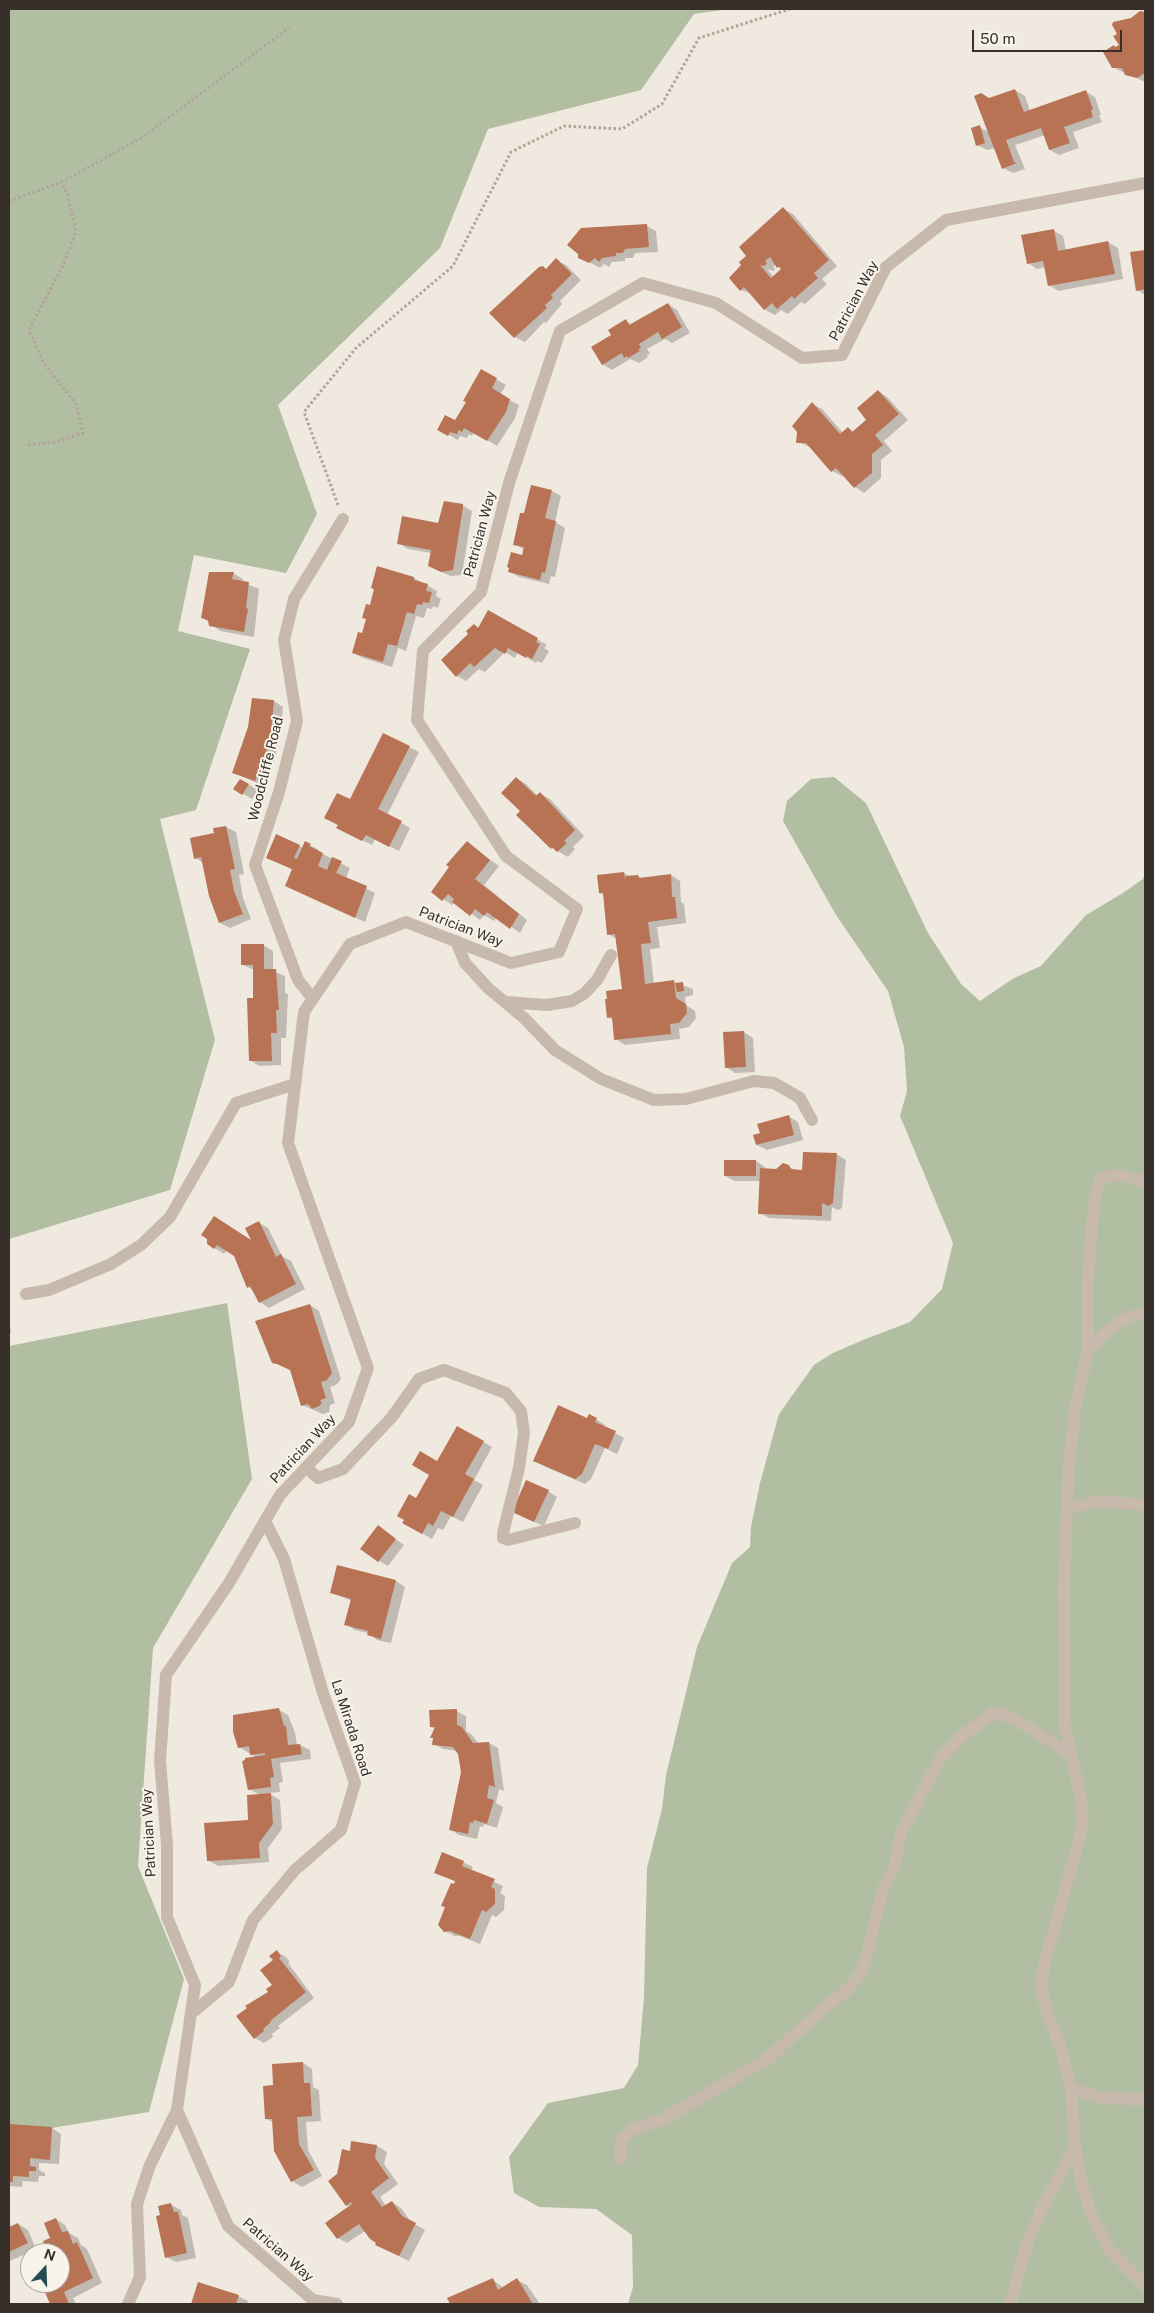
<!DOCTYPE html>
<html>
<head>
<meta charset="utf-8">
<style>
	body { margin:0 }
	#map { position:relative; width:1154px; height:2313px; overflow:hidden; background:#f0e9df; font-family:"Public Sans",sans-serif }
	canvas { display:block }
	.frame { position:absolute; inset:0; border:10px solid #362f2a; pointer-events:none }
	.north { position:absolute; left:20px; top:2243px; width:50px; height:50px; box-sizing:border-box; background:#f8f3eb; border:1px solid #aaa59e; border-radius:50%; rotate:20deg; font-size:14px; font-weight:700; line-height:20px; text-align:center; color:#362f2a }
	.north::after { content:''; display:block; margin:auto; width:18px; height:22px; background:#244d53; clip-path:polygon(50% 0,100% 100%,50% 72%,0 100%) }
	.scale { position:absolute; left:972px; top:30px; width:150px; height:22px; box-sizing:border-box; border:2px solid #362f2a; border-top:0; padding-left:6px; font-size:15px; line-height:18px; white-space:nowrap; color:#362f2a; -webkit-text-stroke:4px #f8f3eb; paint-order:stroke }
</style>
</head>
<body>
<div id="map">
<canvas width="1154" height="2313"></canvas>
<div class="frame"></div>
<div class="north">N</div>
<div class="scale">50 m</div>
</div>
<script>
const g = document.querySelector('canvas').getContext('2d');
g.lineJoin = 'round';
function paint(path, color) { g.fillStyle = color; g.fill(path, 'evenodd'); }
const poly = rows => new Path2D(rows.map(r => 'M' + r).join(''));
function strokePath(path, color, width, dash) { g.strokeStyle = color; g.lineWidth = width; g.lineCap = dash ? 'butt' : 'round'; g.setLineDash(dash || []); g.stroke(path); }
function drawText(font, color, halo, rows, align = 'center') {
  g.font = font + ' "Public Sans",sans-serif'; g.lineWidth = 4; g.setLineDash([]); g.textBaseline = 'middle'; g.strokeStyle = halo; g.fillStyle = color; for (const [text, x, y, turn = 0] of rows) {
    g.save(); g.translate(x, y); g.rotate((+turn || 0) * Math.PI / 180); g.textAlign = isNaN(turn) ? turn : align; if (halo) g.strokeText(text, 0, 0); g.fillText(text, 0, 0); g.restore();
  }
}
paint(poly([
	[9,9,730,9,694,14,641,90,488,129,440,248,278,405,317,514,286,573,194,555,178,631,250,649,196,810,160,819,215,1040,170,1190,9,1239],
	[834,777,866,803,928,933,961,984,980,1001,1014,978,1041,966,1086,915,1123,893,1143,879,1145,874,1145,2304,628,2304,633,2287,632,2235,596,2209,539,2207,514,2193,509,2157,548,2103,624,2088,638,2065,644,1998,647,1868,662,1809,666,1775,697,1647,732,1563,750,1547,751,1527,760,1483,779,1414,814,1365,833,1353,863,1340,910,1322,942,1289,953,1243,900,1116,907,1091,904,1047,888,991,836,915,783,821,787,801,811,779],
	[227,1303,252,1479,153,1648,138,1866,184,1979,149,2112,9,2135,9,1346]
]), '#b2bea1');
paint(poly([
	[1140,12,1145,14,1145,82,1112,67,1117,48,1120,46,1132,19],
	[1015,90,1025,96,1030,111,1085,91,1095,97,1101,115,1099,115,1102,122,1073,132,1079,148,1059,155,1050,150,1045,135,1015,145,1025,169,1013,173,1003,168,995,148,987,150,977,145,979,127,989,132,989,99],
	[783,209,793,214,837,266,822,279,827,284,805,304,801,302,788,314,781,310,775,315,765,310,752,294,741,290,743,265],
	[776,264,783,270,774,277,767,269,774,271,775,269,773,267],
	[647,226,656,231,658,252,635,253,633,258,625,258,625,261,612,262,609,267,604,264,600,268,580,257],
	[1054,231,1063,236,1066,250,1108,242,1118,248,1123,279,1058,291,1049,285,1045,267,1037,269,1028,263],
	[1145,251,1145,295,1137,290,1131,253],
	[556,260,566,265,581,280,560,301,562,304,546,323,544,322,525,342,515,337,547,270],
	[668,304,677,310,690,333,672,343,665,339,647,349,650,354,647,355,648,357,639,363,630,359,612,370,602,364,613,336,626,321,633,325],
	[482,371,506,385,500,395,519,405,515,418,497,446,474,432,472,436,469,434,467,438,460,436,458,440,438,429,456,422],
	[878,391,887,397,908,420,884,441,892,451,881,460,881,478,864,493,855,487,843,474,842,476,832,471,812,448,798,442,812,404,822,409,843,433,848,428,854,432,868,420],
	[552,491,561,496,555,522,565,528,555,577,551,576,549,584,519,577,510,572,523,556,525,550,514,544,525,515],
	[445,502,462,505,472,511,462,575,451,576,439,571,431,553,408,549,399,543,439,524],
	[233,573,243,579,242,582,259,589,254,637,220,631,203,618],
	[414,578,437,591,436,596,441,599,438,608,433,606,432,609,427,608,424,618,416,616,406,651,398,648,392,667,363,658,353,653,363,635,371,607],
	[489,611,547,645,544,648,549,651,542,663,537,661,536,663,518,652,515,658,505,652,485,672,479,669,466,681,457,676,474,625,479,628],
	[274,701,283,707,280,736,274,762,264,786,234,773],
	[409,747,419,752,387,815,410,828,399,851,375,839,372,845,347,833,339,825,351,801],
	[516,778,526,784,538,796,541,794,550,799,584,836,573,847,575,849,568,857,552,848,518,815,521,811],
	[241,780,258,790,252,799,235,789],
	[226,827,236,832,244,874,239,875,243,898,251,919,230,928,220,923,210,896,204,863,195,858,216,834,215,829],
	[306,843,319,850,319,852,350,868,346,878,375,893,365,922,287,886,293,870,267,857,299,846,304,848],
	[467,843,499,866,484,885,527,920,520,933,497,917,494,921,484,915,480,920,455,902,452,905,433,892],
	[624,873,630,877,638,876,643,879,671,875,680,881,681,902,684,904,686,923,657,927,660,948,650,949,654,984,674,982,693,989,693,995,685,997,686,1005,695,1011,696,1018,689,1027,679,1029,680,1039,625,1045,616,1039,613,1020,608,1017,623,990,617,939,608,934,604,895,600,893],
	[263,945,273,951,273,971,285,976,285,993,288,994,286,1038,281,1038,281,1065,259,1066,250,1060,254,999,254,970,243,965],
	[744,1032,753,1038,755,1072,735,1073,726,1067],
	[788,1116,798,1122,803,1140,767,1150,757,1145],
	[836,1154,846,1160,842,1208,838,1210,832,1207,831,1221,769,1218,760,1213,761,1181,735,1181,725,1176,756,1161,765,1167,765,1170,776,1170,788,1166,796,1171,803,1171],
	[259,1223,268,1228,282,1256,291,1261,305,1289,269,1308,260,1302,253,1290,248,1287,235,1255,227,1250,224,1254,208,1244,254,1243],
	[310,1305,319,1311,341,1379,336,1385,330,1387,335,1403,330,1405,329,1412,323,1414,302,1405,291,1370,273,1362],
	[9,1316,11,1333,9,1333],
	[596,1419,605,1425,604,1427,624,1438,617,1454,605,1448,591,1479,585,1484,544,1466,587,1420],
	[457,1427,492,1447,474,1480,483,1485,463,1522,451,1516,443,1530,438,1528,432,1539,404,1523],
	[548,1491,557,1497,544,1526,523,1517],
	[378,1527,404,1545,388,1566,379,1561],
	[396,1581,405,1587,391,1643,377,1640,368,1633,355,1630,346,1624,352,1601,331,1592],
	[279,1710,288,1715,295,1733,297,1745,300,1745,310,1750,311,1759,280,1763,283,1782,279,1783,280,1792,268,1793,280,1800,282,1829,268,1848,269,1862,218,1866,208,1860,250,1821,260,1795,249,1789,257,1758,239,1747],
	[456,1711,466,1716,466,1731,471,1734,479,1744,489,1743,498,1748,504,1791,499,1789,496,1803,503,1807,497,1828,484,1824,483,1827,480,1826,477,1839,459,1835,450,1829,462,1772,458,1751,443,1749,434,1744,434,1739,432,1737,435,1729,431,1727],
	[463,1862,473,1867,471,1871,503,1886,500,1893,505,1896,504,1910,496,1917,492,1915,480,1944,460,1936,455,1936,445,1931,456,1882,436,1872],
	[277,1952,286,1957,290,1962,288,1963,314,1998,278,2026,280,2028,272,2034,273,2037,264,2043,255,2038,274,1985],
	[303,2063,312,2069,313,2087,319,2090,321,2121,306,2122,308,2150,322,2176,302,2187,292,2181,273,2122,266,2119,274,2086],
	[9,2126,52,2128,61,2134,59,2164,39,2163,39,2170,45,2173,45,2176,39,2176,38,2182,23,2181,22,2187,9,2186],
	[352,2142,377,2146,387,2152,384,2164,398,2184,380,2197,386,2206,392,2202,401,2208,411,2222,425,2230,409,2261,386,2250,365,2231,347,2243,338,2238,350,2207,347,2205,338,2175,351,2152],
	[171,2205,181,2210,182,2215,188,2218,196,2258,176,2262,166,2257],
	[56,2219,65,2225,69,2233,78,2238,81,2245,87,2249,102,2283,73,2298,76,2304,52,2304,43,2283,60,2283,60,2253,49,2253],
	[18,2224,28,2230,36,2249,10,2261,9,2229],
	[493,2280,504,2288,517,2280,527,2285,540,2304,451,2304,449,2298],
	[198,2283,238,2296,248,2301,247,2304,192,2304]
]), '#0003');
paint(poly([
	[1140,11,1145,12,1145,73,1137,78,1125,75,1122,68,1112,68,1103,52,1114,45,1115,47,1119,45,1113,36,1117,34,1112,25,1113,22,1131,18],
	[1015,89,1024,112,1086,90,1093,109,1091,110,1093,117,1064,127,1070,143,1049,150,1041,128,1006,140,1014,162,1017,163,1002,169,974,96,981,93,989,98],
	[980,125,985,143,976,146,971,128],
	[783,207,829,260,814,273,818,278,794,299,792,296,777,309,772,303,764,310,744,287,740,291,729,278,741,265,739,262,746,256,739,247],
	[770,257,777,268,779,267,781,269,771,278,760,265,764,266,767,263,765,261],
	[647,224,649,247,625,249,623,253,616,253,616,256,602,258,599,262,595,258,589,263,578,258,578,254,567,245,581,228],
	[1054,229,1058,251,1108,241,1115,274,1048,286,1043,261,1027,264,1021,235],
	[1145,250,1145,289,1136,291,1130,252],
	[556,258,572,274,551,295,553,298,545,305,547,308,514,338,489,313,539,267,543,266,546,269],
	[668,303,682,327,662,339,658,332,639,344,641,348,638,350,640,351,628,358,627,356,624,358,622,353,602,365,591,347,611,335,608,330,626,319,629,325],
	[481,369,497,378,492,388,510,399,506,412,487,441,464,428,462,432,459,430,457,434,450,432,448,436,437,430,445,415,455,420,466,402,463,401],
	[878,390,899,414,875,435,883,445,872,454,872,473,854,488,836,468,831,472,806,443,796,443,797,432,792,426,812,402,840,434,848,427,852,432,866,420,857,408],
	[531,485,552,490,545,518,556,521,545,573,542,572,540,580,508,572,509,568,507,567,511,552,522,555,524,547,513,545,520,513,524,513],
	[444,501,463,504,463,507,453,570,441,572,428,566,431,550,397,544,402,516,438,523],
	[377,566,414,577,414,580,428,584,426,591,432,592,429,603,423,602,422,605,417,604,414,614,407,612,397,646,388,644,383,662,352,653,358,632,362,633,366,619,362,618,366,604,370,605,374,589,371,588],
	[209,572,234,572,232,579,249,582,246,608,248,609,244,632,209,626,208,620,201,618],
	[488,610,538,638,536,642,540,644,532,659,527,656,526,658,508,648,505,654,495,648,474,667,470,663,456,677,441,660,468,634,466,631,474,624,478,628],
	[252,698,274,700,271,731,265,756,255,781,232,773,248,727],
	[383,733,410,746,378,809,402,821,389,847,366,835,362,841,336,828,338,825,324,818,337,793,350,799],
	[516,777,536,796,540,792,575,830,564,841,567,843,557,852,552,847,551,849,516,815,520,811,501,793],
	[240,779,249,784,242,795,233,789],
	[226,826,235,869,230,870,234,891,243,914,219,923,209,896,201,857,194,859,190,838,214,833,213,828],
	[276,834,300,845,294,858,297,859,305,841,311,844,309,846,323,853,318,866,327,870,332,857,342,861,336,873,367,886,355,918,285,886,292,869,266,858],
	[467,841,490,860,475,879,519,914,510,929,487,912,484,916,475,909,470,916,452,902,454,899,448,894,442,901,431,892,449,867,446,865],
	[624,872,625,879,626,876,638,875,639,878,671,874,672,897,675,897,677,918,648,922,651,943,641,944,645,984,674,980,676,998,686,1004,687,1013,679,1023,670,1024,671,1034,614,1040,612,1017,607,1018,605,999,607,999,606,991,622,989,615,934,607,935,603,893,599,893,597,875],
	[241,944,264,944,264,969,276,969,279,1010,276,1010,277,1033,271,1033,272,1061,249,1061,247,998,253,998,253,965,241,965],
	[683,982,684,991,677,992,675,983],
	[744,1031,746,1067,725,1068,723,1032],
	[789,1115,794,1135,756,1145,753,1135,760,1133,757,1124],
	[803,1152,837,1153,833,1203,828,1206,822,1203,822,1216,758,1214,760,1168,776,1169,783,1163,789,1165,791,1169,802,1170],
	[724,1160,756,1160,756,1176,724,1176],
	[214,1216,251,1240,245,1228,259,1221,276,1257,281,1254,296,1284,259,1303,250,1286,247,1288,234,1256,217,1245,214,1249,207,1244,207,1239,201,1235],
	[310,1304,332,1373,327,1380,321,1382,326,1398,320,1400,322,1403,319,1406,312,1409,308,1404,301,1406,290,1370,277,1364,272,1363,255,1321],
	[558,1405,587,1418,589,1414,597,1418,595,1422,616,1431,608,1449,595,1444,582,1474,575,1479,533,1461],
	[457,1426,484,1441,465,1474,474,1479,453,1517,441,1511,433,1526,428,1523,422,1534,402,1523,404,1520,397,1516,409,1494,416,1498,429,1475,412,1465,420,1451,437,1461],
	[526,1480,549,1490,534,1522,512,1512],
	[378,1525,396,1539,378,1562,360,1549],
	[337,1565,396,1580,381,1639,367,1635,368,1631,344,1625,351,1599,330,1593],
	[279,1708,284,1726,286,1726,288,1745,300,1744,302,1754,271,1759,274,1777,270,1778,271,1787,248,1790,242,1761,245,1760,245,1758,265,1755,265,1753,250,1755,249,1746,238,1748,233,1732,233,1715],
	[457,1709,457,1725,462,1727,473,1743,489,1742,495,1787,489,1785,487,1798,494,1800,487,1824,474,1820,473,1823,470,1822,468,1834,449,1830,461,1772,458,1754,453,1747,432,1745,433,1738,430,1738,435,1727,430,1727,429,1710],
	[271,1793,273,1824,259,1843,260,1858,207,1861,204,1823,248,1820,247,1795],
	[442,1852,464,1861,462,1866,495,1879,491,1887,495,1889,495,1904,486,1912,482,1910,470,1939,450,1931,444,1932,438,1925,445,1907,441,1906,451,1883,454,1884,455,1881,434,1873],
	[277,1950,281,1956,279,1958,306,1992,270,2021,271,2022,263,2029,264,2031,254,2039,236,2016,247,2008,245,2006,268,1992,266,1989,272,1985,260,1970,273,1960,269,1956],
	[303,2062,304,2083,310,2083,312,2116,297,2117,299,2144,314,2170,291,2182,274,2151,272,2119,265,2119,263,2086,273,2085,272,2064],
	[9,2124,52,2127,50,2160,30,2158,30,2166,36,2167,36,2171,29,2171,29,2177,13,2176,13,2182,9,2182],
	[351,2141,377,2145,375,2158,389,2178,371,2192,382,2207,392,2201,402,2216,416,2223,399,2256,375,2245,376,2243,370,2239,359,2224,337,2239,325,2223,352,2204,351,2202,346,2206,328,2181,337,2174,342,2149,350,2151],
	[171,2203,174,2212,178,2212,187,2253,165,2258,156,2216,160,2215,158,2206],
	[56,2218,62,2232,68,2231,73,2244,77,2242,93,2278,64,2292,69,2304,50,2304,41,2283,60,2283,60,2253,48,2253,43,2241,50,2238,44,2223],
	[18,2223,28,2243,9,2252,9,2227],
	[493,2278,498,2290,517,2278,533,2304,450,2304,447,2298],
	[198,2282,239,2295,236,2304,191,2304]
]), '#b87355');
strokePath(poly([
	[9,201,62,182,141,138,289,28],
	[28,445,55,442,83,433,76,404,44,363,29,330,63,265,76,232,68,196,62,182],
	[338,505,304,412,356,348,453,266,511,152,564,126,622,129,662,104,699,38,790,9]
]), '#b3a497', 3, [2.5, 2.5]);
strokePath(poly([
	[456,941,465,963,488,988,524,1018,555,1050,601,1079,654,1100,686,1099,754,1081,774,1083,800,1098,812,1120],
	[313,999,298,980,255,865,279,792,297,721,284,640,294,599,343,519],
	[506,1002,547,1005,572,1001,585,993,597,980,611,955],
	[26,1294,49,1290,111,1264,141,1245,170,1217,236,1103,295,1084],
	[1088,1350,1108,1330,1129,1317,1145,1314],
	[306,1467,318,1478,343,1469,392,1417,419,1379,444,1370,506,1393,521,1411,524,1433,519,1468,503,1533,503,1538,508,1540,575,1523],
	[1068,1508,1100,1501,1145,1505],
	[191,2014,229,1982,253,1920,295,1870,341,1830,355,1783,323,1693,284,1559,265,1521],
	[1071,2089,1098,2097,1145,2100],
	[1075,2146,1082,2186,1093,2218,1110,2250,1145,2286],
	[621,2159,621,2141,633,2129,664,2119,769,2058,821,2010,846,1991,860,1974,866,1959,884,1886,894,1868,901,1833,939,1760,963,1735,993,1713,1012,1717,1070,1754],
	[128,2304,140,2277,137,2204,150,2165,177,2110],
	[337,2304,313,2300,228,2226,177,2110,195,1985,167,1917,167,1845,160,1761,166,1675,229,1583,280,1495,349,1422,368,1368,288,1143,304,1012,350,944,406,922,511,963,559,952,577,909,506,856,417,720,423,651,481,592,509,483,560,331,643,283,716,303,802,358,842,355,886,267,946,220,1145,183],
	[1010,2304,1028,2241,1043,2206,1075,2146,1071,2089,1061,2048,1047,2012,1041,1987,1044,1965,1083,1826,1081,1799,1065,1727,1064,1585,1069,1462,1076,1403,1088,1350,1087,1293,1093,1212,1095,1196,1101,1178,1120,1175,1145,1182]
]), '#c7baac', 12);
drawText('14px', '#362f2a', '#f8f3eb', [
	["Patrician Way",854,301,-62],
	["Patrician Way",480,534,-75],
	["Woodcliffe Road",266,769,-76],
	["Patrician Way",461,927,21],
	["Patrician Way",303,1449,-47],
	["La Mirada Road",351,1728,72],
	["Patrician Way",149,1833,-93],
	["Patrician Way",278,2250,41]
]);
</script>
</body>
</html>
